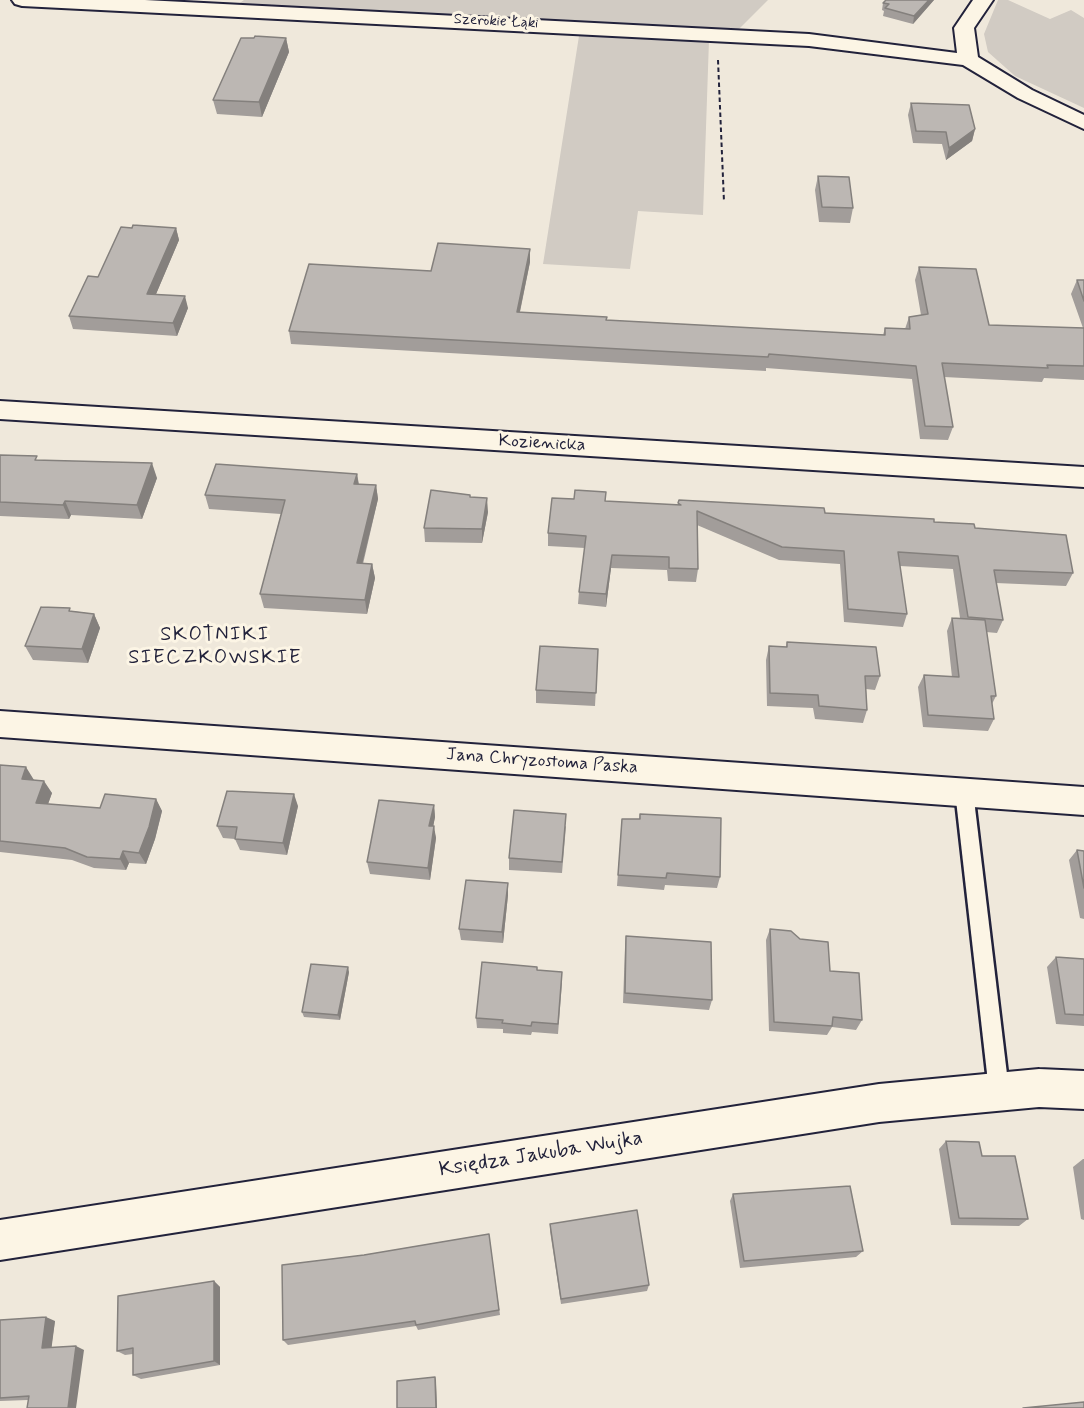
<!DOCTYPE html>
<html>
<head>
<meta charset="utf-8">
<style>
	body { margin:0 }
	canvas { display:block; background:#efe8db }
</style>
</head>
<body>
<canvas width="1084" height="1408"></canvas>
<script>
const g = document.querySelector('canvas').getContext('2d');
g.lineJoin = 'round';
function paint(path, color) { g.fillStyle = color; g.fill(path, 'evenodd'); }
const poly = rows => new Path2D(rows.map(r => 'M' + r).join(''));
function strokePath(path, color, width, dash) { g.strokeStyle = color; g.lineWidth = width; g.lineCap = dash ? 'butt' : 'round'; g.setLineDash(dash || []); g.stroke(path); }
function drawText(font, color, halo, rows, align = 'center') {
  g.font = font + ' Mynerve,sans-serif'; g.lineWidth = 6; g.setLineDash([]); g.textBaseline = 'middle'; g.strokeStyle = halo; g.fillStyle = color; for (const [text, x, y, turn = 0] of rows) {
    g.save(); g.translate(x, y); g.rotate((+turn || 0) * Math.PI / 180); g.textAlign = isNaN(turn) ? turn : align; if (halo) g.strokeText(text, 0, 0); g.fillText(text, 0, 0); g.restore();
  }
}
paint(poly([
	[244,0,768,0,736,32,237,5],
	[998,0,1008,0,1050,19,1071,10,1084,18,1084,108,1015,76,988,52,984,34],
	[579,36,709,40,703,215,638,211,630,269,543,264]
]), '#d1cbc3');
const service = poly([
	[964,784,970,786,973,791,1009,1091,1006,1098,999,1101,992,1098,989,1091,955,791,958,786,964,784]
]);
const minor = poly([
	[12,0,145,0,809,34,957,53,954,28,973,0,993,0,974,28,978,57,1032,90,1084,115,1084,129,1018,98,963,65,809,46,22,6,15,4,12,0],
	[0,401,1084,467,1084,487,0,419,0,401],
	[0,711,1084,787,1084,815,0,737,0,711],
	[1039,1069,1084,1071,1084,1109,1039,1107,879,1122,0,1260,0,1220,879,1084,1039,1069]
]);
strokePath(service, '#22223b', 5);
strokePath(minor, '#22223b', 4);
strokePath(poly([
	[718,60,724,202]
]), '#22223b', 2, [4.5, 3]);
paint(service, '#fcf5e5');
paint(minor, '#fcf5e5');
paint(poly([
	[886,0,934,0,913,24,883,16,884,11,882,10,883,3],
	[254,38,286,38,289,52,262,117,217,114,213,100],
	[911,103,975,129,972,141,946,160,942,144,913,143,908,115],
	[818,176,853,208,850,223,819,222,815,190],
	[176,228,179,240,156,294,188,308,177,336,73,329,69,316,98,277],
	[530,249,530,262,520,312,606,320,883,335,885,328,905,329,909,317,921,315,915,280,919,267,989,325,1083,328,1071,294,1077,280,1084,280,1084,380,1044,378,1042,382,944,377,953,427,948,440,920,439,912,379,766,368,766,371,291,344,289,331,431,271],
	[0,455,38,460,157,478,142,519,71,515,69,519,0,516],
	[357,474,359,484,376,485,378,499,363,564,372,564,375,578,367,614,264,608,260,594,281,514,209,509,205,495],
	[679,500,934,522,975,528,1073,573,1066,586,996,583,1003,620,997,633,986,632,996,696,992,704,994,719,988,731,923,727,918,687,924,675,952,677,947,631,952,618,960,618,953,569,900,566,907,614,903,627,844,622,840,564,779,560,697,525,698,569,696,582,668,581,667,570,611,568,606,607,578,604,579,592,585,548,548,546,548,533,605,501,678,505],
	[488,512,482,543,425,542,424,528],
	[72,611,94,614,100,628,88,663,33,660,25,646],
	[787,642,880,676,875,690,866,689,867,710,863,723,815,719,813,708,767,706,766,660,769,646,786,647],
	[598,649,595,706,536,703,536,690],
	[0,765,34,780,52,793,48,804,100,808,156,799,162,811,155,839,146,864,129,863,126,870,94,868,72,860,0,852],
	[434,805,435,817,433,826,436,838,430,880,370,874,367,862],
	[298,806,287,855,240,850,235,839,223,838,217,826],
	[640,814,720,877,717,888,665,885,664,890,617,886,622,819,639,819],
	[566,826,562,873,509,870,509,858],
	[1077,850,1084,851,1084,919,1080,918,1069,860],
	[508,883,508,895,503,943,461,940,459,929],
	[770,929,830,971,862,1020,856,1030,832,1027,827,1035,769,1031,766,940],
	[626,936,712,1000,709,1010,623,1003,625,947],
	[1056,957,1084,959,1084,1026,1056,1024,1047,967],
	[537,970,562,983,558,1034,532,1032,531,1035,503,1033,503,1029,477,1028,476,1018],
	[349,972,340,1020,304,1017,302,1012],
	[946,1141,982,1156,1028,1219,1019,1226,951,1225,939,1149],
	[1083,1159,1084,1159,1084,1220,1081,1219,1073,1167],
	[733,1194,863,1251,856,1257,740,1268,730,1201],
	[550,1224,649,1285,647,1291,561,1304,550,1231],
	[489,1234,500,1315,418,1330,416,1326,288,1345,283,1340,364,1255],
	[214,1281,220,1287,220,1365,141,1379,133,1375,133,1354,125,1355,117,1351],
	[0,1320,55,1321,51,1348,84,1350,28,1400,0,1401]
]), '#a29d9a');
paint(poly([
	[929,0,934,0,913,24,914,16],
	[286,38,289,52,262,117,259,102],
	[975,129,972,141,946,160,949,148],
	[176,228,179,240,151,306,147,294],
	[530,249,530,262,517,325,517,312],
	[185,296,188,308,177,336,173,323],
	[152,463,157,478,142,519,137,505],
	[357,474,359,488,354,484],
	[376,485,378,499,359,577,357,563],
	[487,498,488,512,482,543,482,529],
	[65,501,71,515,69,519,63,505],
	[612,555,611,568,606,607,606,594],
	[372,564,375,578,367,614,365,600],
	[94,614,100,628,88,663,82,649],
	[26,767,34,780,30,792,22,779],
	[44,781,52,793,44,815,36,803],
	[294,794,298,806,287,855,283,843],
	[156,799,162,811,155,839,146,864,139,853],
	[434,805,435,817,431,838,429,826],
	[434,826,436,838,430,880,428,868],
	[123,851,129,863,126,870,120,859],
	[508,883,508,895,503,943,502,932],
	[348,967,349,972,340,1020,338,1015],
	[214,1281,220,1287,220,1365,214,1361],
	[46,1317,55,1321,51,1352,42,1348],
	[76,1346,84,1350,76,1408,68,1408],
	[435,1377,436,1380,437,1408,436,1408]
]), '#84807d');
const building = poly([
	[886,0,929,0,914,16,885,8,889,4,883,3,886,0],
	[255,36,286,38,259,102,213,100,241,38,254,38,255,36],
	[911,103,969,105,975,129,949,148,946,132,916,131,911,103],
	[818,176,849,177,853,208,822,207,818,176],
	[133,225,176,228,147,294,185,296,173,323,69,316,88,276,98,277,121,227,132,228,133,225],
	[438,243,530,249,517,312,607,317,606,320,885,335,885,328,910,329,909,317,928,314,919,267,976,269,989,325,1084,328,1084,366,1047,365,1048,368,942,363,953,427,925,426,916,366,769,354,768,357,289,331,309,264,431,271,438,243],
	[1077,280,1084,280,1084,301,1077,280],
	[0,455,37,456,35,460,152,463,137,505,65,501,63,505,0,502,0,455],
	[216,464,357,474,354,484,376,485,357,563,372,564,365,600,260,594,285,500,205,495,216,464],
	[431,490,470,495,470,497,487,498,482,529,424,528,431,490],
	[575,490,606,492,605,501,681,505,678,503,679,500,824,508,825,513,934,519,934,522,974,524,975,528,1066,535,1073,573,994,570,1003,620,968,617,958,556,898,552,907,614,848,609,844,551,782,547,697,511,698,569,669,568,669,557,612,555,606,594,579,592,586,536,548,533,552,498,574,499,575,490],
	[41,607,70,608,69,611,94,614,82,649,25,646,41,607],
	[952,618,985,620,996,696,991,696,994,719,928,715,924,675,959,677,952,618],
	[787,642,876,647,880,676,865,676,867,710,819,706,818,695,770,693,769,646,787,647,787,642],
	[540,646,598,649,596,693,536,690,540,646],
	[0,765,26,767,22,779,44,781,36,803,100,808,105,794,156,799,149,827,139,853,123,851,120,859,87,857,65,848,0,841,0,765],
	[227,791,294,794,283,843,235,839,237,827,217,826,227,791],
	[379,800,434,805,429,826,434,826,428,868,367,862,379,800],
	[514,810,566,814,562,862,509,858,514,810],
	[640,814,721,818,720,877,667,873,666,878,618,875,622,819,640,819,640,814],
	[1077,850,1084,851,1084,888,1077,850],
	[466,880,508,883,502,932,459,929,466,880],
	[770,929,791,931,800,939,828,942,830,971,859,973,862,1020,833,1017,832,1026,774,1022,770,929],
	[626,936,711,942,712,1000,625,993,626,936],
	[1056,957,1084,959,1084,1015,1065,1014,1056,957],
	[482,962,537,967,537,970,562,972,558,1024,532,1022,531,1026,502,1023,503,1020,476,1018,482,962],
	[311,964,348,967,338,1015,302,1012,311,964],
	[946,1141,979,1142,982,1156,1015,1156,1028,1219,959,1218,946,1141],
	[850,1186,863,1251,744,1261,733,1194,850,1186],
	[637,1210,649,1285,561,1299,550,1224,637,1210],
	[489,1234,499,1310,416,1325,415,1321,283,1340,282,1265,364,1255,489,1234],
	[214,1281,214,1361,133,1375,133,1348,117,1351,118,1296,214,1281],
	[46,1317,42,1348,76,1346,68,1408,27,1408,29,1396,0,1398,0,1320,46,1317],
	[435,1377,436,1408,397,1408,397,1381,435,1377],
	[1084,1402,1084,1408,1023,1408,1084,1402]
]);
paint(building, '#bcb7b3');
strokePath(building, '#84807d', 1.5);
drawText('15px', '#22223b', '#fcf5e5', [
	["Szerokie Łąki",496,22,3]
]);
drawText('18px', '#22223b', '#fcf5e5', [
	["Kozienicka",542,444,3],
	["Jana Chryzostoma Paska",542,762,4]
]);
g.letterSpacing = '1.5px';
drawText('20px', '#22223b', '#fcf5e5', [
	["SKOTNIKI",215,636],
	["SIECZKOWSKIE",215,659]
]);
g.letterSpacing = '0px';
drawText('21px', '#22223b', '#fcf5e5', [
	["Księdza Jakuba Wujka",541,1155,-9]
]);
</script>
</body>
</html>
